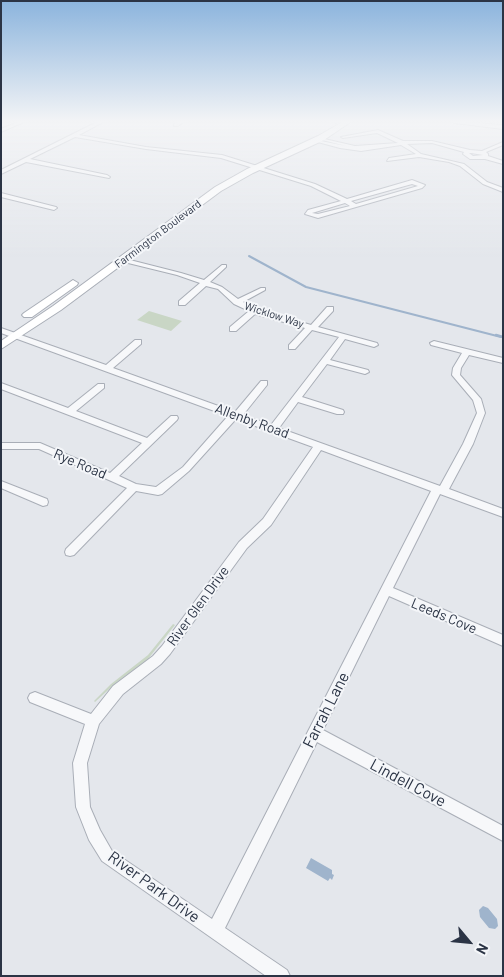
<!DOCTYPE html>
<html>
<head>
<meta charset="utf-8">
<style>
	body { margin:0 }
	#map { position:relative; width:504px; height:977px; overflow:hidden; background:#e4e7ec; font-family:Barlow,sans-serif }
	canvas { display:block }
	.frame { position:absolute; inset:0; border:2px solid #2b3445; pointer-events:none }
	.north { position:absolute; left:444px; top:917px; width:50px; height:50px; -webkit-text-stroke:4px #f4f6f9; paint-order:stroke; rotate:118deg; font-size:14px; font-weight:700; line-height:20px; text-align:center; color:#2b3445 }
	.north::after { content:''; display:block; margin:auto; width:18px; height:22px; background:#2b3445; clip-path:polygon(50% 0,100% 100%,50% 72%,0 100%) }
</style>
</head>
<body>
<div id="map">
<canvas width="504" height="977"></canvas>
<div class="frame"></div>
<div class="north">N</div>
</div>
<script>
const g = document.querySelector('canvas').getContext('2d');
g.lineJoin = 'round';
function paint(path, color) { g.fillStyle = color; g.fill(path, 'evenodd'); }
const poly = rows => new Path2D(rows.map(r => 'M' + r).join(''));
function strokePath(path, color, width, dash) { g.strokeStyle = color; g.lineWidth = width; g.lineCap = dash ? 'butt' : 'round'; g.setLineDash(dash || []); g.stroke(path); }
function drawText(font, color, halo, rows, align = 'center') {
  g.font = font + ' Barlow,sans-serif'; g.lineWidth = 4; g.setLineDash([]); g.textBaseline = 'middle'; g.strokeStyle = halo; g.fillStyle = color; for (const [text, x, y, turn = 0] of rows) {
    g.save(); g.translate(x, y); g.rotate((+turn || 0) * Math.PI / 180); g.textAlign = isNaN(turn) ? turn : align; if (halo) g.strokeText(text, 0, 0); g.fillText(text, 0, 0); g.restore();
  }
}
paint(poly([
	[149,311,182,321,171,331,137,320],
	[173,624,175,625,148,659,117,682,95,702,94,701,111,684,148,655]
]), '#c9d6c5');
paint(poly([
	[311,858,332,870,332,874,334,875,332,880,330,878,328,881,306,868],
	[483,906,488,908,497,919,498,926,495,929,489,928,480,917,479,910]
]), '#9fb4cc');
strokePath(poly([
	[249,256,306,287,501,337]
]), '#9fb4cc', 2);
strokePath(poly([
	[496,335,503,337]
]), '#9fb4cc', 2.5);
const minor = poly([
	[20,121,26,121,1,132,1,129,20,121],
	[99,121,105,121,79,135,146,147,222,155,315,184,347,199,412,180,425,185,422,188,318,218,305,214,308,210,341,201,311,186,221,158,146,149,75,137,30,159,107,175,110,177,109,178,26,162,1,174,1,170,99,121],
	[412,184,418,186,356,204,351,201,412,184],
	[345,203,350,206,318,214,312,213,345,203],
	[179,121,185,121,178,126,174,126,174,124,179,121],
	[330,121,338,121,338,122,336,123,330,121],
	[378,130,403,141,432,141,470,150,482,151,503,142,503,145,486,152,488,154,488,156,503,161,503,164,485,159,470,159,463,154,464,152,432,143,407,144,421,154,464,164,487,182,503,188,503,192,483,184,460,166,449,162,419,157,387,161,389,158,416,154,401,145,361,151,340,148,314,141,316,140,346,146,318,139,320,138,355,146,398,143,377,133,343,138,341,137,378,130],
	[469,153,471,153,483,155,473,156,469,153],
	[1,193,56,207,57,208,54,210,1,197,1,193],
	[122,258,181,273,204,280,222,265,226,265,226,267,210,282,222,287,238,299,261,288,265,288,265,290,243,302,257,309,311,325,327,307,333,307,333,311,318,327,377,343,378,345,374,347,345,339,330,360,368,370,369,372,365,374,327,364,302,397,343,410,344,412,343,414,337,414,298,402,279,428,440,486,463,444,477,413,473,400,452,375,453,368,462,353,431,345,430,343,434,341,503,358,503,363,469,355,461,368,460,375,481,399,485,413,473,444,449,489,503,509,503,517,440,494,393,588,503,635,503,646,389,596,323,730,503,826,503,841,317,742,225,928,287,970,290,976,266,976,102,861,89,840,76,807,73,763,85,724,30,702,28,698,30,694,35,692,91,714,113,686,153,656,162,646,239,542,263,519,313,447,236,419,189,471,162,494,158,495,136,491,74,555,70,556,66,555,65,552,66,549,127,488,39,449,1,449,1,443,40,443,110,473,142,443,1,389,1,383,68,408,98,384,104,384,104,388,76,411,147,438,171,416,177,416,178,418,177,420,119,476,136,484,156,487,183,467,228,416,1,333,1,328,106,365,135,340,141,340,141,344,113,368,235,412,261,381,267,381,267,385,243,415,271,425,339,337,312,330,295,349,289,349,289,345,305,328,255,314,236,331,230,331,230,327,249,311,234,304,218,289,206,286,185,305,179,305,179,301,200,283,177,275,120,261,119,260,122,258],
	[321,450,431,491,212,919,112,851,100,830,90,807,87,763,99,724,123,694,161,664,170,654,247,548,271,525,321,450],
	[1,481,47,499,48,502,47,505,43,506,1,488,1,481]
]);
const tertiary = poly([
	[451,121,503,125,503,129,454,123,451,121]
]);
const secondary = poly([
	[344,121,352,121,324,140,253,173,221,191,61,310,1,349,1,341,53,306,215,187,247,169,318,136,344,121],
	[73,280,78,283,77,285,32,317,24,317,22,315,24,313,73,280]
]);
strokePath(minor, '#a9aeb7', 2);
strokePath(tertiary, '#a9aeb7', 2);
strokePath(secondary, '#a9aeb7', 2);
paint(minor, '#f7f8fa');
paint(tertiary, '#f7f8fa');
paint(secondary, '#fff');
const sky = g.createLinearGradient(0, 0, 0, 258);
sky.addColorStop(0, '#8bb4dd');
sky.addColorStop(0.47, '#f3f4f6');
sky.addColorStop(1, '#f3f4f600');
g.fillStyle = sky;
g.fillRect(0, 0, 504, 258);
drawText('11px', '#2b3445', '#f4f6f9', [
	["Farmington Boulevard",158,234,-37],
	["Wicklow Way",274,315,18]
]);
drawText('14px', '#2b3445', '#f4f6f9', [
	["Allenby Road",252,421,20],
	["Rye Road",80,464,23],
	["River Glen Drive",198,606,-54],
	["Leeds Cove",444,616,23]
]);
drawText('16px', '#2b3445', '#f4f6f9', [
	["Farrah Lane",326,710,-63],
	["Lindell Cove",408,783,28],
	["River Park Drive",154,887,36]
]);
</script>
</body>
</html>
